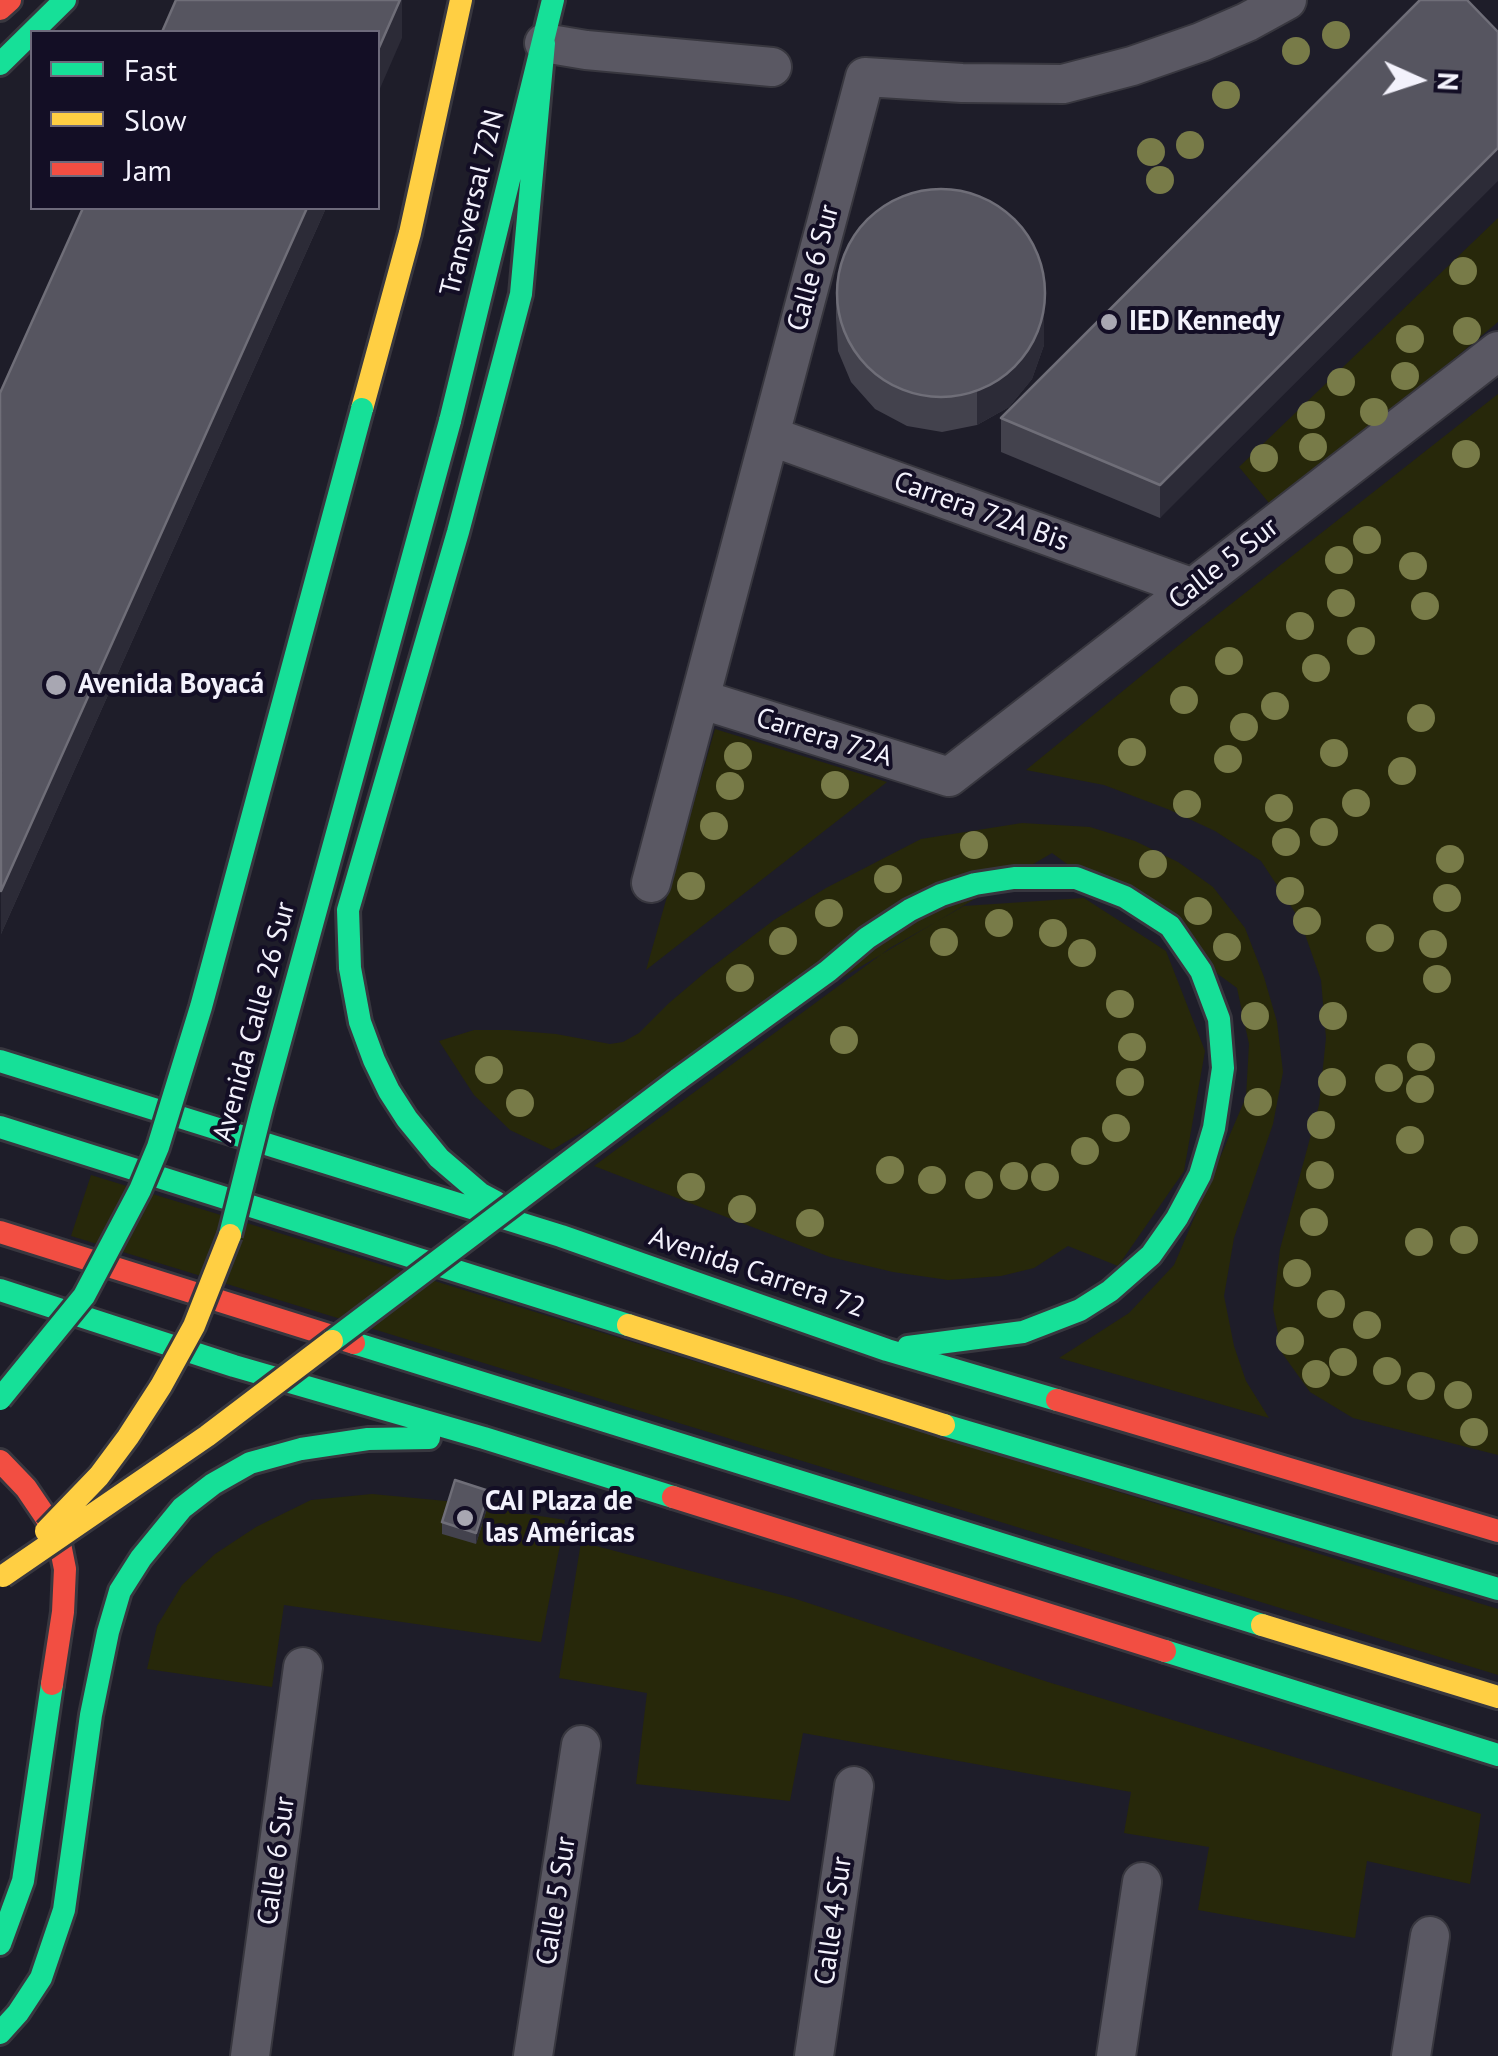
<!DOCTYPE html>
<html>
<head>
<meta charset="utf-8">
<style>
	body { margin:0 }
	#map { position:relative; width:1498px; height:2056px; overflow:hidden; background:#1e1d29; font-family:"PT Sans",sans-serif }
	canvas { display:block }
	.legend { position:absolute; left:30px; top:30px; width:350px; height:180px; box-sizing:border-box; background:#130e25; border:2px solid #6d697b; margin:0; padding:12px 18px; list-style:none; font-size:30px; color:#f3f2fc }
	.legend li { display:flex; align-items:center; gap:20px; height:50px }
	.legend b { width:50px; border:2px solid #6d697b }
	.north { position:absolute; left:1368px; top:30px; width:100px; height:100px; -webkit-text-stroke:8px #130e25; paint-order:stroke; rotate:93deg; font-size:28px; font-weight:700; line-height:40px; text-align:center; color:#f3f2fc }
	.north::after { content:''; display:block; margin:auto; width:35px; height:45px; background:#f3f2fc; clip-path:polygon(50% 0,100% 100%,50% 72%,0 100%) }
</style>
</head>
<body>
<div id="map">
<canvas width="1498" height="2056"></canvas>
<ul class="legend">
<li><b style="height:12px;background:#16e098"></b>Fast</li>
<li><b style="height:12px;background:#ffcf43"></b>Slow</li>
<li><b style="height:12px;background:#f24e42"></b>Jam</li>
</ul>
<div class="north">N</div>
</div>
<script>
const g = document.querySelector('canvas').getContext('2d');
g.lineJoin = 'round';
function paint(path, color) { g.fillStyle = color; g.fill(path, 'evenodd'); }
const poly = rows => new Path2D(rows.map(r => 'M' + r).join(''));
function strokePath(path, color, width, dash) { g.strokeStyle = color; g.lineWidth = width; g.lineCap = dash ? 'butt' : 'round'; g.setLineDash(dash || []); g.stroke(path); }
function drawText(font, color, halo, rows, align = 'center') {
  g.font = font + ' "PT Sans",sans-serif'; g.lineWidth = 8; g.setLineDash([]); g.textBaseline = 'middle'; g.strokeStyle = halo; g.fillStyle = color; for (const [text, x, y, turn = 0] of rows) {
    g.save(); g.translate(x, y); g.rotate((+turn || 0) * Math.PI / 180); g.textAlign = isNaN(turn) ? turn : align; if (halo) g.strokeText(text, 0, 0); g.fillText(text, 0, 0); g.restore();
  }
}
paint(poly([
	[1498,218,1498,322,1274,509,1239,467],
	[1498,394,1498,1455,1353,1418,1310,1392,1282,1353,1273,1309,1280,1249,1319,1105,1326,1038,1321,980,1300,920,1261,861,1215,831,1170,810,1104,785,1026,770,1184,641],
	[715,729,887,782,646,970],
	[1022,823,1090,827,1135,841,1178,862,1213,887,1245,928,1264,977,1277,1022,1283,1072,1273,1124,1234,1238,1224,1296,1234,1346,1246,1381,1269,1418,1059,1358,1129,1313,1174,1265,1246,1097,1249,1044,1237,988,1052,853,552,1150,510,1130,474,1095,439,1041,474,1030,508,1030,556,1034,610,1044,623,1042,639,1033,669,1003,708,970,774,920,826,888,921,839],
	[1084,898,1166,951,1205,1051,1184,1171,1118,1266,1068,1246,1034,1268,1001,1276,948,1280,893,1272,830,1257,594,1166,890,948,964,906],
	[91,1175,1498,1609,1498,1675,71,1236],
	[372,1494,446,1501,565,1520,541,1642,284,1605,272,1687,147,1669,157,1626,182,1585,215,1554,256,1527,311,1500],
	[581,1542,793,1598,1048,1682,1481,1814,1470,1884,1367,1861,1355,1938,1198,1910,1209,1847,1124,1833,1131,1792,803,1733,790,1801,636,1784,647,1693,559,1678]
]), '#27280a');
const street = poly([
	[544,43,586,50,772,67],
	[770,436,1193,588],
	[700,699,949,777,1498,351],
	[651,883,865,77,962,83,1063,84,1132,66,1201,42,1247,22,1287,0],
	[250,2056,303,1667],
	[533,2056,581,1745],
	[814,2056,854,1786],
	[1116,2056,1142,1882],
	[1411,2056,1430,1936]
]);
const fast = poly([
	[0,64,65,0],
	[450,421,553,0],
	[0,1061,561,1236,887,1350,1057,1400],
	[677,1080,828,971,867,938,910,910,941,895,975,884,1014,878,1076,878,1125,897,1170,926,1201,971,1219,1019,1223,1068,1214,1128,1200,1175,1177,1218,1151,1255,1110,1291,1080,1310,1023,1332,908,1347],
	[0,1127,628,1325],
	[496,1202,481,1194,439,1158,407,1119,389,1091,374,1060,360,1022,350,968,348,910,458,532,521,294,544,43],
	[0,1290,234,1366,484,1438,673,1497],
	[354,1343,1262,1625],
	[944,1425,1498,1589],
	[1165,1651,1498,1755],
	[0,1944,23,1881,52,1684],
	[0,2033,18,2013,41,1978,64,1910,91,1715,108,1632,120,1591,141,1558,182,1508,213,1484,250,1463,301,1449,368,1439,429,1438]
]);
const slow = poly([
	[362,409,410,233,461,0],
	[628,1325,944,1425],
	[1262,1625,1498,1697]
]);
const jam = poly([
	[0,9,10,0],
	[0,1232,354,1343],
	[1057,1400,1498,1531],
	[0,1461,26,1488,47,1519,60,1544,65,1569,63,1612,52,1684],
	[673,1497,1165,1651]
]);
strokePath(street, '#38373f', 42);
strokePath(fast, '#38373f', 28);
strokePath(slow, '#38373f', 28);
strokePath(jam, '#38373f', 28);
strokePath(street, '#5a5863', 38);
strokePath(fast, '#16e098', 22);
strokePath(slow, '#ffcf43', 22);
strokePath(jam, '#f24e42', 22);
const fastBridge = poly([
	[230,1235,262,1107,450,421],
	[332,1341,677,1080],
	[0,1399,84,1296,140,1190,158,1147,201,1007,362,409]
]);
const slowBridge = poly([
	[46,1531,99,1476,128,1437,161,1386,194,1326,230,1235],
	[3,1576,207,1436,332,1341]
]);
strokePath(fastBridge, '#38373f', 28, []);
strokePath(slowBridge, '#38373f', 28, []);
strokePath(fastBridge, '#16e098', 22);
strokePath(slowBridge, '#ffcf43', 22);
g.fillStyle = '#787b48';
for (const [x, y] of [
	[1336,35],
	[1296,51],
	[1226,95],
	[1190,145],
	[1151,152],
	[1160,180],
	[1463,271],
	[1467,331],
	[1410,339],
	[1405,376],
	[1341,382],
	[1374,412],
	[1311,415],
	[1313,447],
	[1466,454],
	[1264,458],
	[1367,540],
	[1339,560],
	[1413,566],
	[1341,603],
	[1425,606],
	[1300,626],
	[1361,641],
	[1229,661],
	[1316,668],
	[1184,700],
	[1275,706],
	[1421,718],
	[1244,727],
	[1132,752],
	[1334,753],
	[738,756],
	[1228,759],
	[1402,771],
	[835,785],
	[730,786],
	[1356,803],
	[1187,804],
	[1279,808],
	[714,826],
	[1324,832],
	[1286,842],
	[974,845],
	[1450,859],
	[1153,864],
	[888,879],
	[691,886],
	[1290,891],
	[1447,898],
	[1198,911],
	[829,913],
	[1307,921],
	[999,923],
	[1053,933],
	[1380,938],
	[783,941],
	[944,942],
	[1433,944],
	[1227,947],
	[1082,953],
	[740,978],
	[1437,979],
	[1120,1004],
	[1255,1016],
	[1333,1016],
	[844,1040],
	[1132,1047],
	[1421,1057],
	[489,1070],
	[1389,1078],
	[1130,1082],
	[1332,1082],
	[1420,1089],
	[1258,1102],
	[520,1103],
	[1321,1125],
	[1116,1128],
	[1410,1140],
	[1085,1151],
	[890,1170],
	[1320,1175],
	[1014,1176],
	[1045,1177],
	[932,1180],
	[979,1185],
	[691,1187],
	[742,1209],
	[1314,1222],
	[810,1223],
	[1464,1240],
	[1419,1242],
	[1297,1273],
	[1331,1304],
	[1367,1325],
	[1290,1341],
	[1343,1362],
	[1387,1371],
	[1316,1374],
	[1421,1386],
	[1458,1395],
	[1474,1432]
]) { g.beginPath(); g.arc(x, y, 14, 0, 2 * Math.PI); g.fill(); }
paint(poly([
	[1498,32,1160,518,1001,452,1001,418],
	[83,208,326,208,1,934,0,393],
	[836,284,1044,345,1032,379,1009,407,977,425,942,432,907,426,875,409,851,382,838,351,836,318],
	[489,1502,476,1544,442,1534,442,1522]
]), '#43424d');
paint(poly([
	[400,0,402,0,402,38,378,93,378,50],
	[1498,148,1498,181,1160,518,1160,485],
	[307,208,326,208,1,934,1,891],
	[1044,276,1044,345,1032,379,1009,407,977,425,977,392],
	[489,1491,489,1502,476,1544,476,1533]
]), '#2c2b37');
const building = poly([
	[176,0,400,0,378,50,378,32,162,32,176,0],
	[1420,0,1467,0,1498,32,1498,148,1160,485,1001,418,1420,0],
	'837 293a104 104 0 1 1 208 0a104 104 0 1 1-208 0Z',
	[83,208,307,208,1,891,0,393,83,208],
	[455,1480,489,1491,476,1533,442,1522,455,1480]
]);
paint(building, '#565560');
strokePath(building, '#6f6e78', 2.5);
for (const [x, y, r, color] of [
	[1109,322,10,"#a8a7b2"],
	[56,685,12,"#a8a7b2"],
	[465,1518,10,"#a8a7b2"]
]) { const dot = new Path2D(); dot.arc(x, y, r, 0, 2 * Math.PI); g.fillStyle = color; g.fill(dot); strokePath(dot, '#130e25', 4); }
drawText('28px', '#f3f2fc', '#130e25', [
	["Transversal 72N",473,203,-76],
	["Calle 6 Sur",814,268,-75],
	["Carrera 72A Bis",981,512,20],
	["Calle 5 Sur",1224,564,-38],
	["Carrera 72A",824,738,17],
	["Avenida Calle 26 Sur",255,1022,-75],
	["Avenida Carrera 72",757,1273,19],
	["Calle 6 Sur",277,1861,-82],
	["Calle 5 Sur",557,1901,-81],
	["Calle 4 Sur",834,1921,-82]
]);
drawText('bold 28px', '#f3f2fc', '#130e25', [
	["IED Kennedy",1129,322],
	["Avenida Boyacá",78,685],
	["CAI Plaza de",485,1502],
	["las Américas",485,1534]
], 'left');
</script>
</body>
</html>
